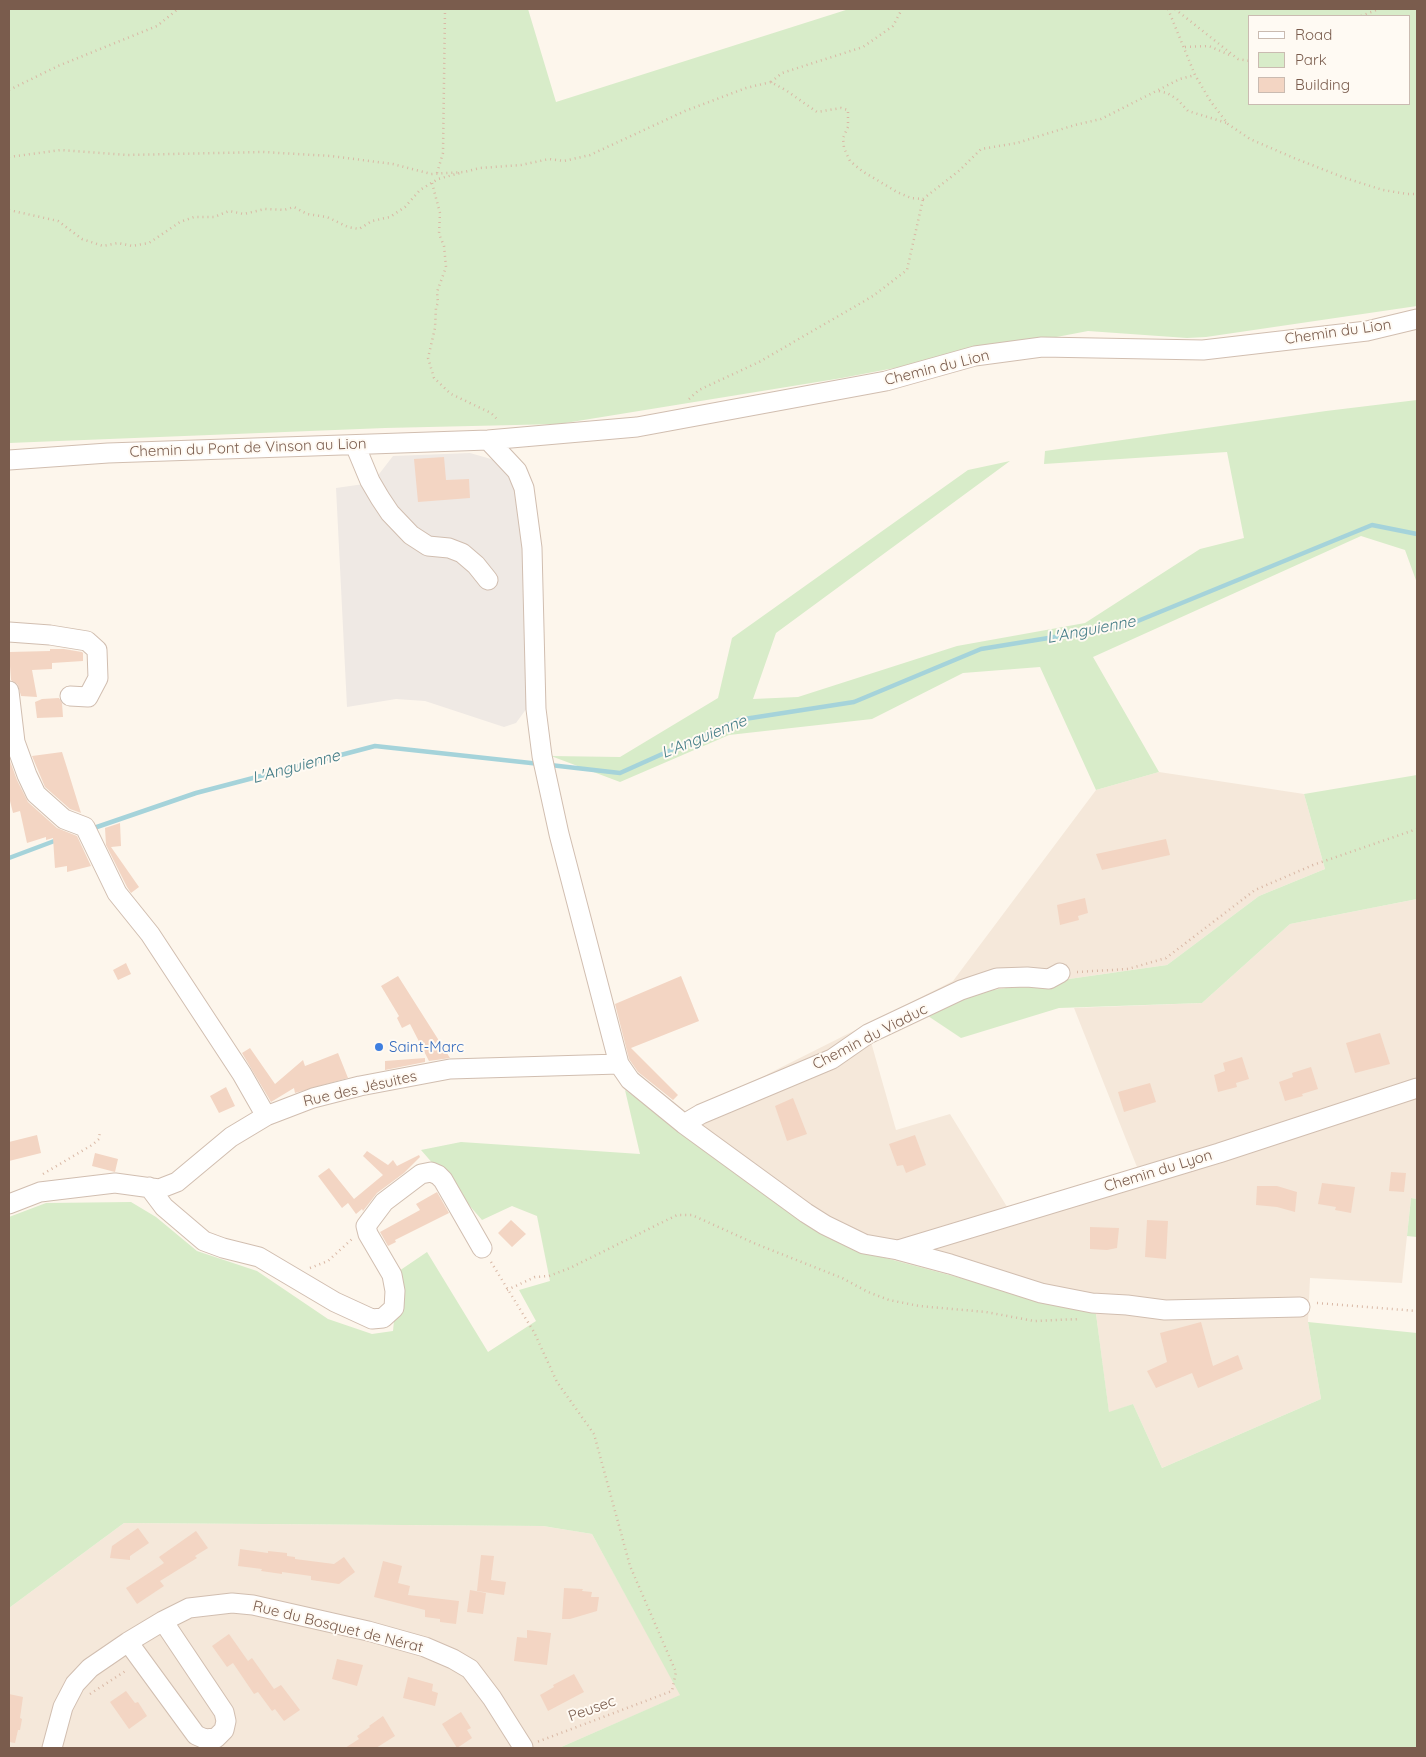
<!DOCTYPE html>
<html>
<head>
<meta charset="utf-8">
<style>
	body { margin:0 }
	#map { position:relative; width:1426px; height:1757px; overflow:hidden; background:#fdf6ec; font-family:Quicksand,sans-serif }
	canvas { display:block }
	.frame { position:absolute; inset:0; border:10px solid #7a5c4d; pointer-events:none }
	.legend { position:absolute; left:1248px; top:15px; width:162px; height:90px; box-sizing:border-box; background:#fffaf3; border:1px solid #cabbb1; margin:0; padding:6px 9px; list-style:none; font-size:15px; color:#7a5c4d }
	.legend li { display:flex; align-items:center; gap:10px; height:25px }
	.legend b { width:25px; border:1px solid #cabbb1 }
</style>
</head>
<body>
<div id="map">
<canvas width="1426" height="1757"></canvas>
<div class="frame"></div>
<ul class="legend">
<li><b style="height:6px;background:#fff"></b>Road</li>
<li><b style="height:14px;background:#d8ecc9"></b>Park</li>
<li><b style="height:14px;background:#f3d5c3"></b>Building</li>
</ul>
</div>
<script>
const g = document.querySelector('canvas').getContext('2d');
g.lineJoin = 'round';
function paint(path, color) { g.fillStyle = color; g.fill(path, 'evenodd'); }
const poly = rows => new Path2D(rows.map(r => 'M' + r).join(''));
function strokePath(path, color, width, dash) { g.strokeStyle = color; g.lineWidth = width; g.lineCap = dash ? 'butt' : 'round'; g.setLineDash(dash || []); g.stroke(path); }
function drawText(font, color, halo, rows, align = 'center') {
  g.font = font + ' Quicksand,sans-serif'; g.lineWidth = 4; g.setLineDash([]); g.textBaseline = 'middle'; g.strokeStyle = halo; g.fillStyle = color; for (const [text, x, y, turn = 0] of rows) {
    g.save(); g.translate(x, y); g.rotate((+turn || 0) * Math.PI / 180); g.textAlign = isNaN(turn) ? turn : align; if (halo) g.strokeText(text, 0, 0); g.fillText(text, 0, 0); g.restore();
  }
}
paint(poly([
	[1159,772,1304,794,1325,869,1259,896,1167,965,971,993,871,1042,896,1130,950,1114,1009,1210,1137,1167,1074,1008,1202,1003,1290,924,1417,899,1417,1199,1411,1198,1402,1283,1310,1278,1308,1322,1321,1399,1162,1468,1133,1404,1109,1413,1096,1314,863,1252,666,1120,764,1076,953,981,1096,790],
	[124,1523,543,1526,592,1534,681,1695,559,1748,9,1748,9,1608]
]), '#f5e8da');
paint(poly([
	[470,453,491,459,498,463,515,479,527,557,527,708,516,723,504,727,425,701,396,699,347,707,336,488,364,484,376,478,393,456]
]), '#efe9e4');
paint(poly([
	[9,9,528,9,556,102,849,9,1417,9,1417,306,1206,337,1187,338,1088,331,842,378,559,424,385,428,9,443],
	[1250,16,1410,16,1410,104,1250,104],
	[1417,400,1417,583,1405,550,1361,536,1093,657,1159,772,1096,790,1040,667,963,673,872,719,729,735,620,782,551,756,620,757,718,698,732,638,968,470,1010,461,776,633,753,699,798,697,957,646,1085,623,1200,549,1244,538,1227,452,1044,464,1045,451,1326,411],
	[1417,775,1417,899,1290,924,1202,1003,1059,1008,961,1038,925,1014,971,993,1167,965,1259,896,1325,869,1304,794],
	[625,1090,813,1226,863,1252,1096,1314,1109,1412,1133,1404,1162,1468,1321,1399,1308,1322,1417,1333,1417,1748,559,1748,680,1695,592,1534,543,1526,124,1523,9,1608,9,1217,46,1203,131,1202,156,1217,197,1251,257,1271,328,1319,372,1334,393,1331,399,1271,427,1252,488,1352,536,1321,519,1290,550,1281,537,1216,512,1206,482,1220,421,1150,461,1142,640,1154],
	[1411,1198,1417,1199,1417,1237,1407,1236]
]), '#d8ecc9');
strokePath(poly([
	[550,765,620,773,738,720,854,702,981,649,1128,625,1372,525,1417,534],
	[91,829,196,793,375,746,540,764],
	[9,858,57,840]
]), '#a5d3da', 4.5);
paint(poly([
	[444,457,446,480,469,479,470,498,418,502,414,459],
	[50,649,64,649,82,652,83,653,83,661,52,663,52,669,32,670,37,697,21,696,18,685,11,680,9,652,50,651],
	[59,698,62,703,63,717,37,718,35,702,42,699],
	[62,752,68,771,81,813,70,809,45,787,32,756],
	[10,761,17,780,28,802,57,828,77,836,91,866,67,872,67,866,55,868,53,838,46,840,46,837,27,843,20,811,13,813,9,797,9,762],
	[120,823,121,846,111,847,139,887,131,893,127,887,106,845,105,828],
	[1166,839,1170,855,1102,870,1096,854],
	[1085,898,1088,913,1078,916,1079,920,1060,925,1057,905],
	[126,963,131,974,118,980,113,970],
	[398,976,417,1006,450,1058,429,1061,410,1024,402,1028,397,1018,399,1016,381,986],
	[681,976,699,1021,631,1048,678,1095,673,1100,638,1072,629,1059,615,1004],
	[1380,1033,1390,1064,1355,1073,1346,1043],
	[250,1048,275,1084,303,1060,305,1066,338,1053,348,1078,295,1093,294,1088,271,1102,242,1053],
	[1242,1057,1249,1079,1236,1083,1237,1087,1218,1092,1214,1075,1225,1071,1223,1063],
	[425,1058,425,1062,385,1070,385,1061],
	[1311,1067,1318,1089,1302,1094,1303,1096,1285,1101,1279,1082,1293,1077,1292,1073],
	[1150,1083,1156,1102,1124,1112,1118,1092],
	[226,1087,235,1106,219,1113,210,1096],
	[793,1098,807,1134,787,1141,775,1106],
	[37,1135,41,1153,9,1161,9,1142],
	[915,1135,926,1165,906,1173,903,1165,897,1166,889,1144],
	[367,1151,388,1165,393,1160,397,1166,419,1155,420,1157,404,1173,377,1193,363,1211,362,1209,356,1214,348,1203,342,1208,318,1176,329,1168,354,1199,383,1175,363,1156],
	[95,1153,118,1159,115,1172,92,1166],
	[1391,1172,1406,1173,1404,1192,1389,1191],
	[1322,1183,1355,1187,1351,1213,1335,1210,1336,1207,1318,1204],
	[1257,1186,1277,1186,1297,1192,1295,1212,1277,1207,1256,1205],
	[437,1192,449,1213,395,1240,396,1242,388,1246,380,1232,420,1210,416,1204],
	[511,1220,526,1234,512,1247,498,1233],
	[1147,1220,1168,1221,1166,1259,1145,1257],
	[1090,1227,1119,1228,1117,1248,1107,1250,1090,1249],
	[1201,1322,1213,1366,1238,1355,1243,1369,1198,1388,1192,1373,1156,1388,1147,1371,1167,1362,1160,1333],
	[138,1528,149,1543,130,1556,130,1560,110,1558,112,1546],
	[196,1531,208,1548,195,1556,197,1558,160,1581,164,1586,137,1604,126,1588,164,1563,159,1557],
	[240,1549,268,1553,268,1551,287,1553,287,1556,295,1557,295,1559,334,1564,344,1557,355,1572,339,1584,311,1580,311,1576,282,1572,282,1574,261,1571,262,1569,238,1566],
	[481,1555,494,1556,491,1580,506,1582,504,1595,477,1591],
	[383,1561,402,1566,398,1583,410,1586,408,1595,459,1601,456,1624,440,1622,440,1619,425,1617,425,1610,374,1597],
	[564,1588,583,1589,582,1591,592,1592,591,1597,599,1597,597,1611,570,1619,562,1619],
	[470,1590,486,1593,483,1614,467,1612],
	[527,1630,551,1633,547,1665,514,1661,517,1637,527,1638],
	[229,1634,248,1661,252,1658,274,1689,281,1685,300,1710,284,1721,275,1709,272,1711,258,1692,254,1694,233,1663,227,1667,212,1646],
	[337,1659,363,1665,357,1686,332,1679],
	[574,1674,584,1692,548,1711,540,1695,554,1687,553,1685],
	[408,1677,433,1684,432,1691,438,1693,435,1706,403,1698],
	[126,1691,135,1703,138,1702,147,1716,129,1729,110,1702],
	[9,1694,23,1697,20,1718,22,1719,20,1730,18,1730,15,1743,9,1742],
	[461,1712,471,1728,467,1730,472,1738,457,1748,442,1724],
	[383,1716,395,1736,376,1748,345,1748,359,1739,357,1736,370,1727,369,1726]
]), '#f3d5c3');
const minor = poly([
	[488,440,517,471,524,488,532,548,536,709,542,756,559,834,619,1064,630,1080,684,1124,806,1213,825,1225,864,1244,898,1250,950,1264,1041,1293,1092,1303,1127,1305,1165,1310,1300,1307],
	[355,445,370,481,380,498,390,513,411,535,428,546,449,548,462,553,476,565,488,580],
	[9,460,108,453,488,440,637,427,886,381,975,356,1042,347,1203,350,1367,331,1417,319],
	[9,632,50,635,87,641,97,650,98,678,88,697,70,696],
	[9,691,15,742,27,775,36,794,64,819,85,827,117,893,150,934,242,1074,266,1116],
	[684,1124,701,1114,832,1059,868,1034,961,990,997,978,1027,977,1049,979,1060,973],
	[149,1187,164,1207,204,1241,223,1248,259,1257,335,1302,372,1319,383,1318,394,1308,395,1291,392,1275,368,1234,366,1226,384,1202,421,1174,431,1172,438,1175,443,1180,482,1248],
	[9,1204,40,1192,115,1183,159,1189,177,1182,231,1137,266,1116,313,1098,360,1086,450,1069,619,1064],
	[898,1250,1219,1153,1417,1088],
	[128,1642,163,1621],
	[52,1748,63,1707,75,1684,90,1668,128,1642,196,1735,205,1739,216,1738,224,1730,226,1721,224,1712,163,1621,189,1608,232,1603,253,1605,368,1631,425,1647,453,1659,470,1669,492,1698,523,1747]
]);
strokePath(minor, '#d1beb0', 21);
strokePath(poly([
	[1168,9,1195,75,1211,102,1228,124,1250,139,1294,158,1345,178,1383,190,1407,194,1417,194],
	[1175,9,1238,59,1250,61],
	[1361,16,1379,9],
	[1185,47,1209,46,1232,56],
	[771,82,782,73,863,47,893,26,902,9],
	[9,90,58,66,157,26,178,9],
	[1159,91,1167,93,1177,99,1188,111,1227,123],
	[9,157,61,150,127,155,263,152,331,156,393,164,431,174,464,172,480,168,521,165,549,159,564,161,590,155,685,111,746,88,771,82,787,91,817,112,841,108,848,110,848,127,843,138,844,148,850,161,862,171,897,192,911,198,923,199,960,170,981,149,1017,143,1075,125,1101,119,1180,79,1195,75],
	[437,173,443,153,445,9],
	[432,183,440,213,439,234,444,246,446,267,437,292,438,303,436,307,435,328,428,358,434,378,451,394,491,413,499,421],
	[9,210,58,221,82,239,103,246,118,243,132,246,149,243,180,222,194,217,214,217,229,211,244,214,265,209,284,210,294,207,307,214,327,217,348,227,359,229,372,221,390,217,405,207,420,190,438,179,460,173],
	[689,399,699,390,759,362,873,296,907,270,923,199],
	[1077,972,1128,969,1166,958,1255,890,1313,865,1417,829],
	[43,1174,92,1145,99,1139,100,1132],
	[491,1262,534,1332,557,1382,594,1434,630,1566,676,1672,672,1691,537,1742],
	[310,1268,328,1261,352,1239],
	[507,1290,535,1277,549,1276,570,1268,677,1215,692,1215,756,1244,842,1278,868,1292,889,1300,919,1306,986,1312,1034,1321,1080,1319],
	[1317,1303,1417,1311],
	[90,1694,127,1670]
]), '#d9b8a5', 2.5, [1, 4]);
strokePath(minor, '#fff', 19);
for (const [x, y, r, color] of [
	[379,1047,5,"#3f7fe0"]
]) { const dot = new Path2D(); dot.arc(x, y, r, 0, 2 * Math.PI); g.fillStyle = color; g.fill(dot); strokePath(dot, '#fffaf3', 2); }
drawText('15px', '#7a5c4d', '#fffaf3', [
	["Chemin du Lion",1338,332,-8],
	["Chemin du Lion",937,368,-14],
	["Chemin du Pont de Vinson au Lion",248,448,-2],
	["Chemin du Viaduc",870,1037,-27],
	["Rue des Jésuites",360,1089,-13],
	["Chemin du Lyon",1158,1171,-17],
	["Rue du Bosquet de Nérat",338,1627,14],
	["Peusec",592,1709,-20]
]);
drawText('15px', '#366cbe', '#fffaf3', [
	["Saint-Marc",389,1047]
], 'left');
drawText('italic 16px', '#437c86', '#fffaf3', [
	["L'Anguienne",1091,630,-11],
	["L'Anguienne",704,737,-22],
	["L'Anguienne",296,767,-15]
]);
</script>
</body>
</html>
